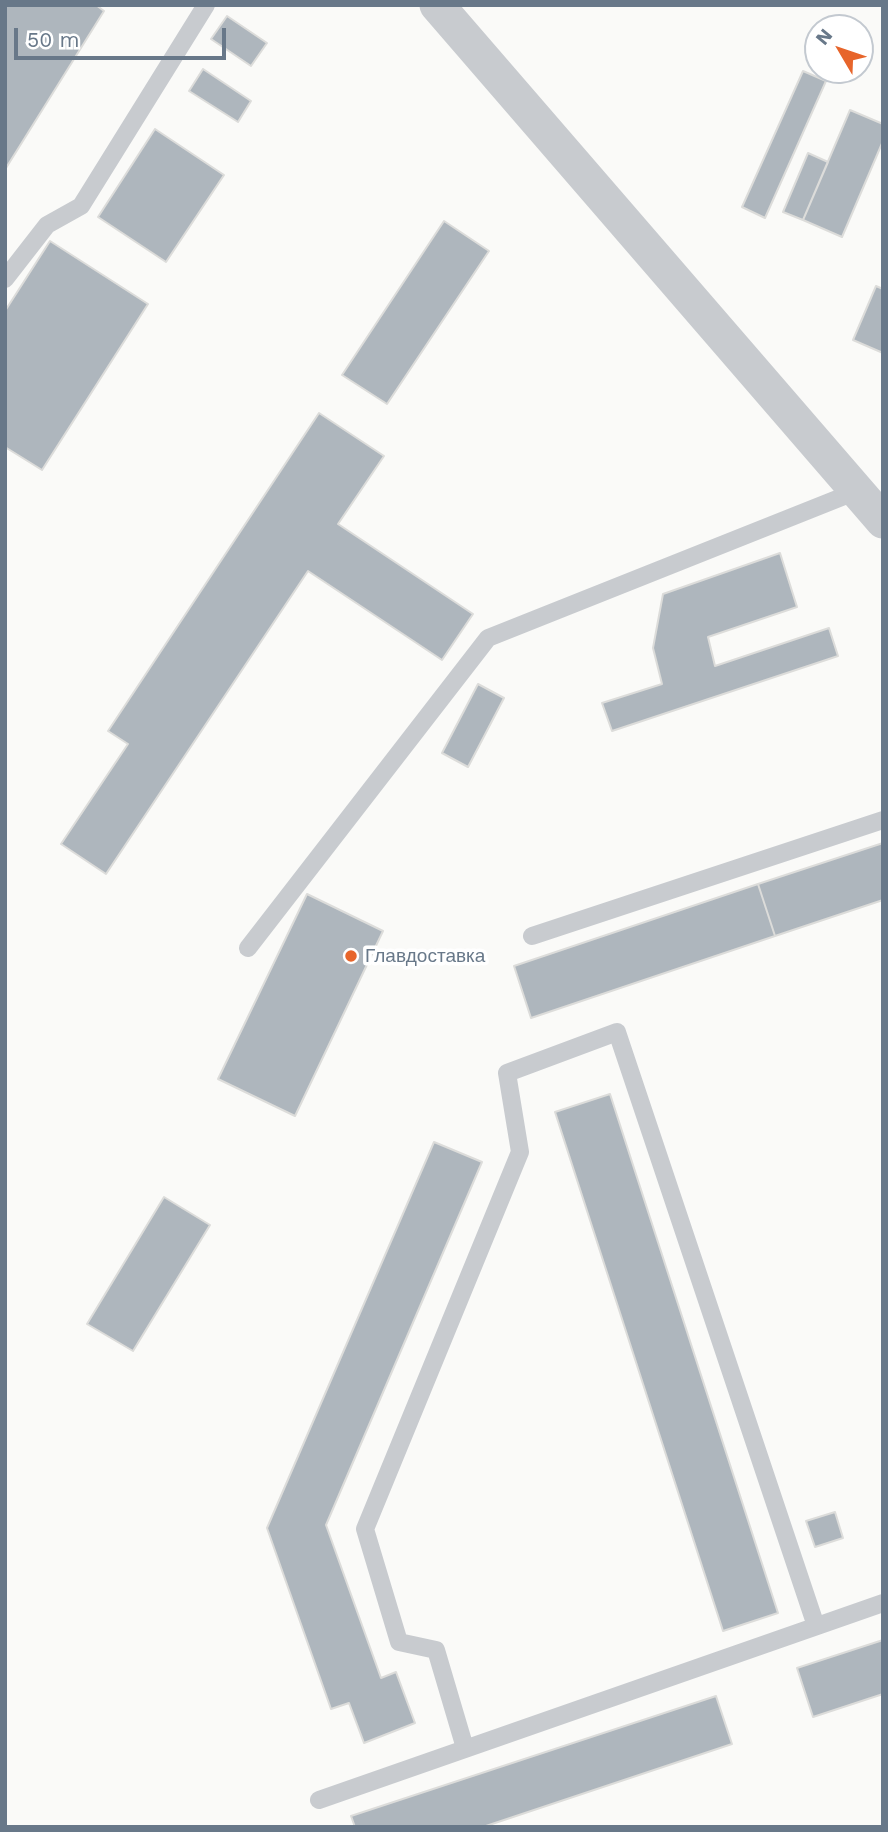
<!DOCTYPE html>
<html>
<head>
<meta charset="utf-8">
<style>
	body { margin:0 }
	#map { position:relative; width:888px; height:1832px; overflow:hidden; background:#fafaf8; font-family:"Work Sans",sans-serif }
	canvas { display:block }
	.frame { position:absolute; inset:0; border:7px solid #687889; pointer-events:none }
	.north { position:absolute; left:804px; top:14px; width:70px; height:70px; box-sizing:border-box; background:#fff; border:2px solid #c3c9d0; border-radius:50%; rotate:309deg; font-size:19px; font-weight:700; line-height:28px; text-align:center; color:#687889 }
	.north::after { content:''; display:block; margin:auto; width:24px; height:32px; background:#e7652b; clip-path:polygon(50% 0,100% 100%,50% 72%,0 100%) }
	.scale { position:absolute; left:14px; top:28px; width:212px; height:32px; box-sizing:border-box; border:4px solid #687889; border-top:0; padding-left:9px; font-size:21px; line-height:24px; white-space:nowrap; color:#687889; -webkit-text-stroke:5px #fff; paint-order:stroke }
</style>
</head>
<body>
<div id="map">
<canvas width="888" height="1832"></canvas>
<div class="frame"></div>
<div class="north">N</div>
<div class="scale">50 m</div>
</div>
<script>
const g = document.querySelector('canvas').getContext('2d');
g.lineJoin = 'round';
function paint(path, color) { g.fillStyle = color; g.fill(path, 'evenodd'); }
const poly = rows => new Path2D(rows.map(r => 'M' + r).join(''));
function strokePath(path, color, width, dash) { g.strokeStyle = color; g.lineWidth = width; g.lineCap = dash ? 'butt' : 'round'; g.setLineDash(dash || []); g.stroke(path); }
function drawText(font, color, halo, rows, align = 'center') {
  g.font = font + ' "Work Sans",sans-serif'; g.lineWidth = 7; g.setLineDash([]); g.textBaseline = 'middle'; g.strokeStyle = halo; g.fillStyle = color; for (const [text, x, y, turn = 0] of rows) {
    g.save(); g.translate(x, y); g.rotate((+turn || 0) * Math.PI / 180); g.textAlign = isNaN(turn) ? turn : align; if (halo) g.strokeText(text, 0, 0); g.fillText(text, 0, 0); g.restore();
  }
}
const building = poly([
	[5,5,96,5,104,11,6,168,5,5],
	[227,16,267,43,251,66,211,39,227,16],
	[203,69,251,101,238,122,189,91,203,69],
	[803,71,826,81,765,218,742,207,803,71],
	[850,110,883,124,883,141,842,237,803,220,850,110],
	[155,129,224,175,166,262,98,217,155,129],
	[808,153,828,162,803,220,783,212,808,153],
	[444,221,489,251,387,404,342,375,444,221],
	[50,241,148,304,42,470,5,447,5,311,50,241],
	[876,286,883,289,883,353,853,340,876,286],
	[319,413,384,456,338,524,473,614,442,660,308,571,106,874,61,844,128,744,108,731,319,413],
	[780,553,797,607,708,637,715,666,829,628,838,656,612,731,602,703,662,684,653,648,663,594,780,553],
	[478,684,504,698,468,767,442,753,478,684],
	[883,843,883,900,775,936,758,884,883,843],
	[758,884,775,936,531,1018,514,966,758,884],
	[307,894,383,931,295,1116,218,1079,307,894],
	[610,1094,778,1613,723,1631,555,1112,610,1094],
	[434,1142,482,1162,326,1525,381,1678,396,1672,415,1723,364,1743,349,1703,331,1709,267,1528,434,1142],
	[164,1197,210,1225,133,1351,87,1324,164,1197],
	[835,1512,843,1538,815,1547,806,1521,835,1512],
	[883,1640,883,1694,813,1717,797,1668,883,1640],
	[716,1696,732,1744,483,1827,355,1827,351,1816,716,1696]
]);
paint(building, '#aeb6bd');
strokePath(building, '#dcdcda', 2);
strokePath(poly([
	[5,279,47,225,81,206,206,5],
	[532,936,883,820],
	[248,948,488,638,857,491],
	[465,1748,436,1650,399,1642,365,1529,520,1152,507,1073,617,1032,816,1626],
	[319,1800,883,1603]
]), '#c8cbcf', 18);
strokePath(poly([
	[437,5,883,521]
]), '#c8cbcf', 35);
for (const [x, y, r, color] of [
	[351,956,7,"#e7652b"]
]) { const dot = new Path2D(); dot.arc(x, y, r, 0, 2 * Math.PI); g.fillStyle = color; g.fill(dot); strokePath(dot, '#fff', 2.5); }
drawText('19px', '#687889', '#fff', [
	["Главдоставка",365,956]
], 'left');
</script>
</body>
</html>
